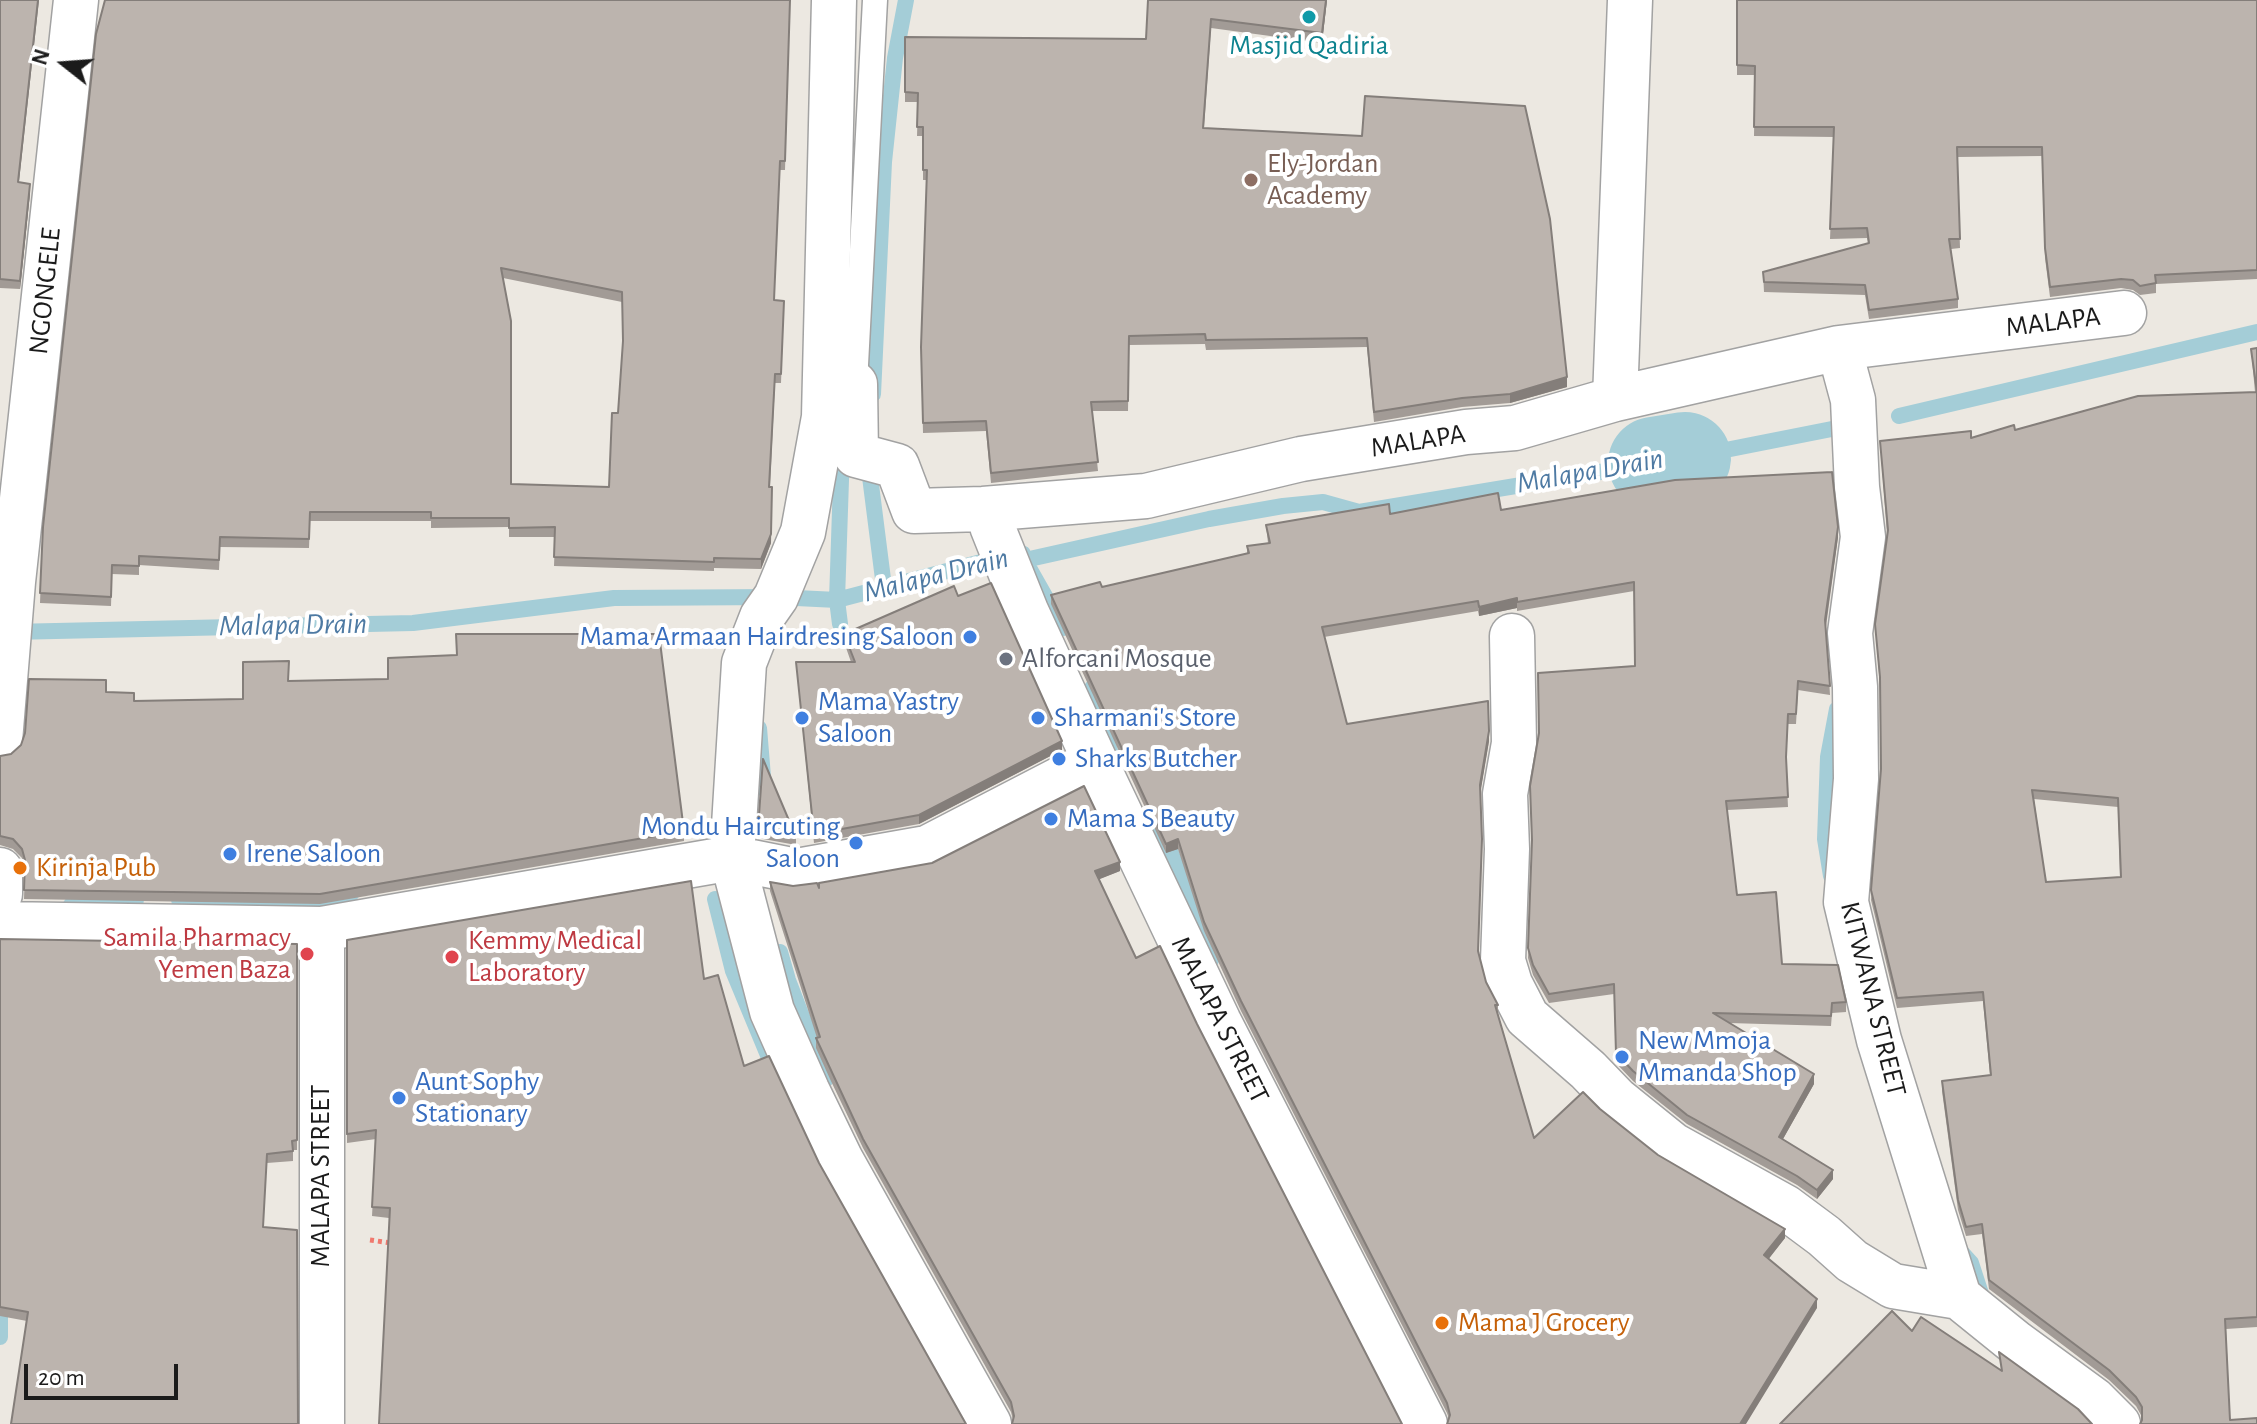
<!DOCTYPE html>
<html>
<head>
<meta charset="utf-8">
<style>
	body { margin:0 }
	#map { position:relative; width:2257px; height:1424px; overflow:hidden; background:#ece8e1; font-family:"Alegreya Sans",sans-serif }
	canvas { display:block }
	.north { position:absolute; left:24px; top:24px; width:80px; height:80px; -webkit-text-stroke:6px #fff; paint-order:stroke; rotate:287deg; font-size:22px; font-weight:700; line-height:32px; text-align:center; color:#1b1b1b }
	.north::after { content:''; display:block; margin:auto; width:28px; height:36px; background:#1b1b1b; clip-path:polygon(50% 0,100% 100%,50% 72%,0 100%) }
	.scale { position:absolute; left:24px; top:1364px; width:154px; height:36px; box-sizing:border-box; border:4px solid #1b1b1b; border-top:0; padding-left:10px; font-size:24px; line-height:28px; white-space:nowrap; color:#1b1b1b; -webkit-text-stroke:6px #fff; paint-order:stroke }
</style>
</head>
<body>
<div id="map">
<canvas width="2257" height="1424"></canvas>
<div class="north">N</div>
<div class="scale">20 m</div>
</div>
<script>
const g = document.querySelector('canvas').getContext('2d');
g.lineJoin = 'round';
const poly = rows => new Path2D(rows.map(r => 'M' + r).join(''));
function strokePath(path, color, width, dash) { g.strokeStyle = color; g.lineWidth = width; g.lineCap = dash ? 'butt' : 'round'; g.setLineDash(dash || []); g.stroke(path); }
function paint(path, color) { g.fillStyle = color; g.fill(path, 'evenodd'); }
function drawText(font, color, halo, rows, align = 'center') {
  g.font = font + ' "Alegreya Sans",sans-serif'; g.lineWidth = 8; g.setLineDash([]); g.textBaseline = 'middle'; g.strokeStyle = halo; g.fillStyle = color; for (const [text, x, y, turn = 0] of rows) {
    g.save(); g.translate(x, y); g.rotate((+turn || 0) * Math.PI / 180); g.textAlign = isNaN(turn) ? turn : align; if (halo) g.strokeText(text, 0, 0); g.fillText(text, 0, 0); g.restore();
  }
}
strokePath(poly([
	[873,394,884,162,895,58,906,0],
	[1899,416,2257,332],
	[1685,458,1847,426,1852,429],
	[868,461,884,587],
	[1029,568,1063,628],
	[840,624,837,600,842,450],
	[11,632,413,623,614,598,776,597,837,600,1004,556,1023,554,1025,560,1209,519,1283,506,1323,502,1359,512,1654,463],
	[1092,688,1103,719,1110,751],
	[759,728,764,789],
	[1127,810,1131,816,1145,816,1150,820,1171,853,1211,960],
	[1831,876,1825,839,1828,757,1837,709],
	[715,899,733,971,777,1077],
	[179,900,226,907,324,905,352,893,344,900],
	[71,905,136,900],
	[780,952,788,980,826,1079],
	[1961,1252,1971,1263,1984,1303],
	[0,1313,0,1337]
]), '#a4cdd7', 16);
strokePath(poly([
	[1654,463,1685,458]
]), '#a4cdd7', 92);
const lane = poly([
	[855,384,875,0]
]);
const street = poly([
	[834,0,824,417,803,532,776,597,762,617,744,663,732,858,772,1011,807,1090,841,1160,989,1424],
	[1839,348,1853,400,1857,487,1863,537,1850,633,1855,687,1856,779,1846,902,1879,1040,1959,1297,2016,1343,2094,1400,2118,1424],
	[1615,399,1630,0],
	[824,417,845,388,855,384,856,455,897,466,914,511,983,509,1146,496,1301,459,1466,432,1515,428,1615,399,1839,348,2124,313],
	[992,526,1026,611,1095,761,1219,1022,1425,1424],
	[1512,636,1514,743,1505,794,1507,849,1503,961,1510,984,1527,1017,1588,1070,1616,1099,1673,1145,1785,1207,1824,1236,1852,1261,1893,1286,1959,1297],
	[0,741,13,582,76,0],
	[0,870,0,894],
	[0,924,322,929,732,858,797,871,927,848,1095,761],
	[322,1424,322,929]
]);
strokePath(lane, '#a2a2a2', 27);
strokePath(street, '#a2a2a2', 47);
strokePath(poly([
	[370,1240,391,1243]
]), '#f0796e', 5, [4, 4]);
strokePath(lane, '#fff', 24);
strokePath(street, '#fff', 44);
paint(poly([
	[0,0,19,182,30,193,20,289,0,288],
	[790,0,785,170,780,170,774,300,784,301,781,383,775,383,770,487,771,543,761,569,714,568,714,571,554,566,555,537,509,537,509,527,431,528,431,521,310,521,309,548,220,547,219,570,139,565,139,575,112,574,111,606,40,603,43,527],
	[503,278,622,302,623,344,618,413,609,487,511,484],
	[1148,0,1327,0,1322,43,1211,28,1204,128,1567,387,1510,403,1462,407,1374,422,1367,347,1206,350,1205,344,1129,345,1128,411,1092,411,1098,471,991,483,986,431,923,433,921,347,927,180,923,180,923,136,917,136,918,102,905,102,905,37,1146,39],
	[1737,0,2257,0,2257,279,2156,284,2156,293,2140,295,2133,290,2121,288,2050,297,2045,258,2042,156,1957,157,1960,248,1951,249,1958,299,1958,308,1869,319,1865,295,1764,292,1763,272,1868,243,1867,238,1830,239,1834,137,1754,136,1755,75,1737,75],
	[2257,348,2257,1327,2226,1329,2230,1420,2257,1424,2142,1421,2142,1417,2136,1406,2109,1380,1989,1289,1982,1234,1966,1236,1958,1210,1942,1091,1942,1081,1990,1075,1983,1001,1897,1008,1871,900,1881,770,1880,687,1875,624,1887,534,1880,441,1971,438,2015,430,2255,392,2251,349],
	[2034,799,2118,807,2120,877,2046,882],
	[1501,510,1838,537,1826,627,1830,695,1798,690,1796,724,1788,724,1786,762,1788,807,1727,810,1737,895,1782,964,1846,1002,1846,1012,1832,1013,1831,1026,1729,1023,1814,1084,1783,1139,1833,1179,1817,1199,1797,1185,1687,1124,1633,1081,1616,1063,1614,994,1549,1003,1533,975,1528,958,1532,845,1635,666,1634,591,1517,611,1517,608,1479,616,1478,611,1324,637,1347,724,1489,741,1480,793,1478,952,1486,982,1498,1005,1498,1014,1534,1138,1600,1109,1658,1155,1785,1238,1768,1259,1817,1308,1449,1419,1447,1413,1241,1011,1204,931,1178,849,1166,853,1051,604,1051,595,1102,587,1247,554,1247,546,1268,543,1266,525,1390,514],
	[958,596,1062,750,919,824,814,843,796,662,851,662,844,642,844,634],
	[288,681,684,831,684,841,320,904,24,899,25,868,22,858,13,849,0,845,0,756,11,754,106,692,134,701,243,699],
	[758,829,796,837,796,845,758,838],
	[1120,871,1099,879,1136,958,1197,1024,1013,1420,1011,1412,863,1148,830,1079,816,1048,816,1038,817,1038,770,891,770,882,793,886,819,887],
	[0,939,297,944,297,1150,293,1150,293,1161,267,1163,27,1321,0,1316],
	[347,940,704,979,744,1066,819,1163,389,1218,372,1216,376,1139,347,1143]
]), '#a29b96');
paint(poly([
	[38,0,39,0,18,190,18,182],
	[1326,0,1327,0,1322,43,1322,33],
	[30,184,30,193,20,289,20,281],
	[1567,377,1567,387,1510,403,1510,394],
	[772,496,771,543,761,569,761,559],
	[1838,527,1838,537,1825,630,1825,620],
	[1517,598,1517,608,1479,616,1479,607],
	[1489,731,1489,741,1480,795,1480,785],
	[1062,741,1062,750,919,824,919,815],
	[1178,839,1178,849,1166,853,1166,844],
	[1120,862,1120,871,1095,881,1095,871],
	[1814,1074,1814,1084,1779,1146,1779,1137],
	[1833,1170,1833,1179,1817,1199,1817,1190],
	[1785,1229,1785,1238,1764,1265,1764,1255],
	[1817,1299,1817,1308,1746,1424,1740,1424]
]), '#847e7a');
const building = poly([
	[0,0,38,0,18,182,30,184,20,281,0,279,0,0],
	[105,0,790,0,785,161,780,161,774,300,784,301,781,374,775,374,769,487,772,487,771,534,761,559,714,558,714,562,554,557,555,527,509,528,509,518,431,518,431,512,310,512,309,539,220,537,219,560,139,556,139,566,112,565,111,597,40,593,43,527,96,34,105,0],
	[501,268,622,292,623,341,618,413,612,413,609,487,511,484,511,321,501,268],
	[1148,0,1326,0,1322,33,1211,19,1203,128,1362,136,1365,96,1525,106,1550,219,1567,377,1510,394,1462,398,1374,412,1367,338,1206,340,1205,334,1129,336,1128,401,1091,402,1098,462,991,473,986,421,923,423,921,347,927,170,923,170,923,127,917,127,918,93,905,92,905,37,1146,39,1148,0],
	[1737,0,2257,0,2257,270,2155,275,2156,283,2140,286,2133,280,2121,279,2050,287,2045,248,2042,147,1957,147,1960,239,1949,239,1958,299,1869,310,1865,285,1764,282,1763,272,1869,243,1867,228,1830,229,1834,127,1754,127,1755,66,1737,65,1737,0],
	[2257,348,2257,1317,2225,1319,2230,1420,2257,1418,2257,1424,2140,1424,2142,1420,2142,1407,2136,1397,2109,1370,1989,1280,1982,1224,1966,1227,1958,1200,1942,1081,1991,1075,1983,992,1897,998,1871,890,1881,769,1880,677,1875,624,1888,530,1880,441,1971,431,1971,438,2014,425,2015,430,2138,396,2257,392,2251,349,2257,348],
	[2032,790,2118,798,2121,877,2046,882,2032,790],
	[1832,472,1838,527,1825,620,1830,686,1798,681,1796,714,1788,714,1786,757,1788,797,1726,801,1737,895,1776,892,1782,964,1838,965,1846,1002,1832,1003,1831,1016,1713,1013,1814,1074,1779,1137,1833,1170,1817,1190,1797,1176,1687,1115,1633,1071,1616,1053,1614,984,1549,994,1533,965,1528,948,1532,840,1530,786,1539,733,1538,673,1635,666,1634,582,1517,602,1517,598,1479,607,1478,601,1322,627,1347,724,1488,701,1489,731,1480,785,1482,839,1478,951,1486,982,1498,1005,1495,1005,1534,1138,1583,1092,1600,1109,1658,1155,1785,1229,1764,1255,1817,1299,1740,1424,1447,1424,1450,1415,1447,1403,1241,1001,1204,922,1178,839,1166,844,1051,595,1100,582,1102,587,1249,553,1247,546,1270,543,1266,525,1389,504,1390,514,1498,493,1501,510,1675,480,1832,472],
	[991,583,1062,741,919,815,814,834,796,662,855,662,844,634,954,586,958,596,991,583],
	[456,634,659,634,684,831,320,894,24,890,25,860,22,849,13,839,0,836,0,756,11,754,21,745,25,733,29,679,106,680,106,692,134,693,134,701,243,699,243,662,289,661,288,681,388,679,388,658,457,655,456,634],
	[763,759,796,837,758,829,763,759],
	[1084,786,1120,862,1095,871,1136,958,1160,946,1197,1024,1402,1424,1012,1424,1014,1416,1011,1402,863,1139,816,1038,820,1037,770,882,793,886,817,883,819,888,819,883,932,863,1084,786],
	[691,881,704,979,718,975,744,1066,769,1056,819,1163,966,1424,379,1424,390,1208,372,1207,376,1130,347,1134,347,940,691,881],
	[0,939,297,944,297,1140,292,1141,293,1151,267,1154,263,1227,297,1230,298,1424,11,1424,28,1312,0,1307,0,939],
	[1892,1311,1912,1331,1921,1317,2002,1371,1999,1352,2078,1409,2092,1424,1780,1424,1892,1311]
]);
paint(building, '#bcb4ae');
strokePath(building, '#847e7a', 2);
for (const [x, y, r, color] of [
	[1309,17,8,"#0f9aa8"],
	[1251,180,8,"#8d6e63"],
	[970,637,8,"#3f7fe0"],
	[1006,659,8,"#6b7280"],
	[802,718,8,"#3f7fe0"],
	[1038,718,8,"#3f7fe0"],
	[1059,759,8,"#3f7fe0"],
	[1051,819,8,"#3f7fe0"],
	[856,843,8,"#3f7fe0"],
	[230,854,8,"#3f7fe0"],
	[20,868,8,"#e8710a"],
	[307,954,8,"#e0444e"],
	[452,957,8,"#e0444e"],
	[1622,1057,8,"#3f7fe0"],
	[399,1098,8,"#3f7fe0"],
	[1442,1323,8,"#e8710a"]
]) { const dot = new Path2D(); dot.arc(x, y, r, 0, 2 * Math.PI); g.fillStyle = color; g.fill(dot); strokePath(dot, '#fff', 3); }
drawText('28px', '#0d838f', '#fff', [
	["Masjid Qadiria",1309,46]
]);
drawText('28px', '#785e54', '#fff', [
	["Ely-Jordan",1267,164],
	["Academy",1267,196]
], 'left');
drawText('28px', '#1b1b1b', '#fff', [
	["NGONGELE",45,291,-84],
	["MALAPA",2053,322,-7],
	["MALAPA",1418,441,-9],
	["KITWANA STREET",1873,999,76],
	["MALAPA STREET",1220,1020,63],
	["MALAPA STREET",321,1176,-90]
]);
drawText('28px', '#366cbe', '#fff', [
	["Mama Armaan Hairdresing Saloon",954,637,"right"],
	["Mama Yastry",818,702],
	["Saloon",818,734],
	["Sharmani's Store",1054,718],
	["Sharks Butcher",1075,759],
	["Mama S Beauty",1067,819],
	["Mondu Haircuting",840,827,"right"],
	["Saloon",840,859,"right"],
	["Irene Saloon",246,854],
	["New Mmoja",1638,1041],
	["Mmanda Shop",1638,1073],
	["Aunt Sophy",415,1082],
	["Stationary",415,1114]
], 'left');
drawText('28px', '#5b616d', '#fff', [
	["Alforcani Mosque",1022,659]
], 'left');
drawText('28px', '#c56008', '#fff', [
	["Kirinja Pub",36,868],
	["Mama J Grocery",1458,1323]
], 'left');
drawText('28px', '#be3a42', '#fff', [
	["Samila Pharmacy",291,938],
	["Yemen Baza",291,970],
	["Kemmy Medical",468,941,"left"],
	["Laboratory",468,973,"left"]
], 'right');
drawText('italic 30px', '#4e7aa3', '#fff', [
	["Malapa Drain",1590,471,-10],
	["Malapa Drain",936,575,-14],
	["Malapa Drain",293,625,-1]
]);
</script>
</body>
</html>
